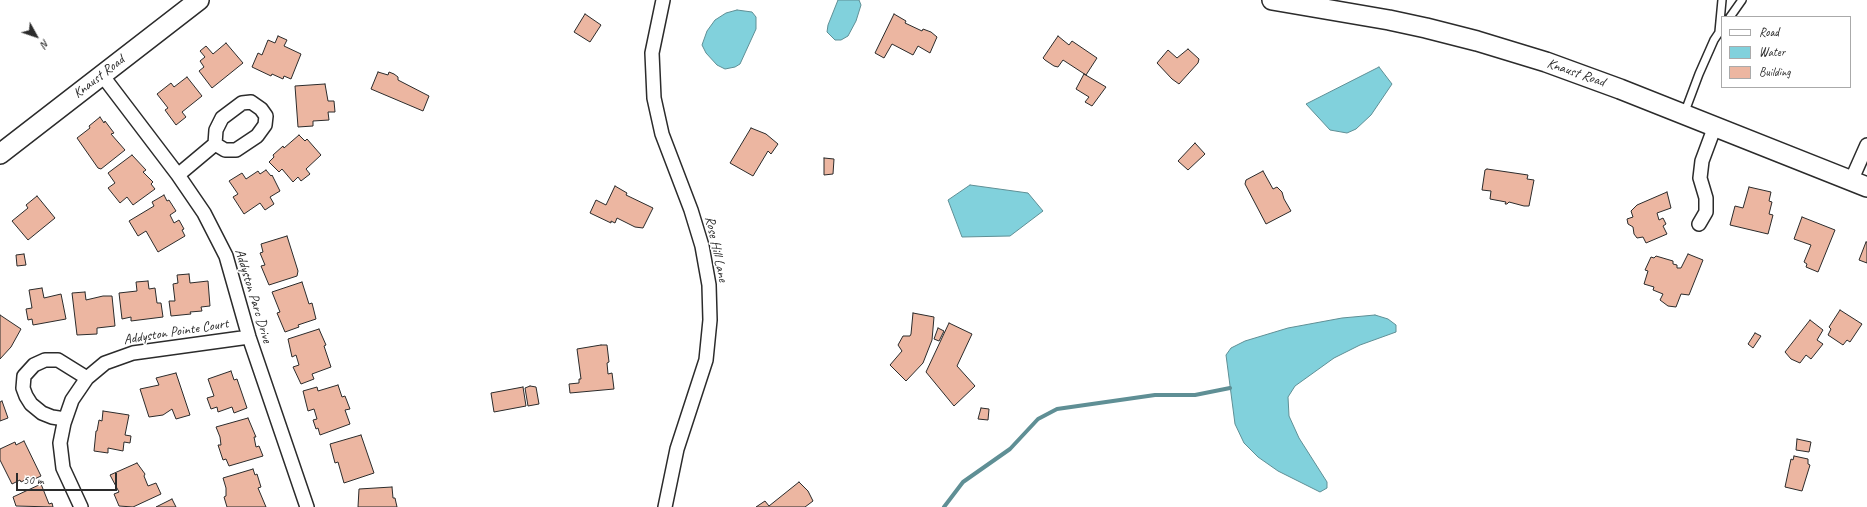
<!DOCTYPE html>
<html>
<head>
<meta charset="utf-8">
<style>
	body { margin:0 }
	#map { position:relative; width:1867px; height:507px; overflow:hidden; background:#fff; font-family:Caveat,sans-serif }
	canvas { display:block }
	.legend { position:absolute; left:1721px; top:16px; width:130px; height:72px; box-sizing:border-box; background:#fff; border:1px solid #aaa; margin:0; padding:5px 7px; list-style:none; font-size:12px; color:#2b2b2b }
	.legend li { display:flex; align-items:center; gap:8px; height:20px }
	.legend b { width:20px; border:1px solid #aaa }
	.north { position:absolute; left:16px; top:16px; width:40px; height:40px; -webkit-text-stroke:3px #fff; paint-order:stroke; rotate:130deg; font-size:11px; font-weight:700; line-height:16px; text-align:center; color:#2b2b2b }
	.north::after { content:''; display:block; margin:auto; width:14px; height:18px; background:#2b2b2b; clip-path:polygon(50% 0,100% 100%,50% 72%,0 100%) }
	.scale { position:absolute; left:16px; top:473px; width:101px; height:18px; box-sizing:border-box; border:2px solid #2b2b2b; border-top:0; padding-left:5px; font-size:12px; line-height:14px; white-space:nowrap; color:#2b2b2b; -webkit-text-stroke:3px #fff; paint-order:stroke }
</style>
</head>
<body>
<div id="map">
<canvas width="1867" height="507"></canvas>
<ul class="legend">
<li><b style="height:5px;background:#fff"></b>Road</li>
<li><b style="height:11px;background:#81d1dc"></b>Water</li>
<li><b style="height:11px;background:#ecb6a1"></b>Building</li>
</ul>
<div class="north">N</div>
<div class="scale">50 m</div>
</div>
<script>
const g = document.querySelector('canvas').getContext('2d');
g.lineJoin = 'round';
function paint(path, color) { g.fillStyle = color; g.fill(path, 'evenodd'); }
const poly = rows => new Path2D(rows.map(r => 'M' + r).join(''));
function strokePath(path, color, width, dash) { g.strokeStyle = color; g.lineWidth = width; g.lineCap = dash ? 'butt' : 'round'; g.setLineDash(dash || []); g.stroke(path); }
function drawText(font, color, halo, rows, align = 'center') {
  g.font = font + ' Caveat,sans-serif'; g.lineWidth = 3; g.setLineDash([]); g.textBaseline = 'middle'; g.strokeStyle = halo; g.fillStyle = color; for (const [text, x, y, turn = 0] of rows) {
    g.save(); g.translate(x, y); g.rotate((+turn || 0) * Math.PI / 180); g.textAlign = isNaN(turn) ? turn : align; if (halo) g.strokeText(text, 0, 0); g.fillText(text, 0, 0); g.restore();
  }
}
const water = poly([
	[838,0,859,0,861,5,856,21,848,36,841,40,835,40,827,32,828,25,838,0],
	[737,10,752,12,756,17,756,29,740,64,735,67,725,69,717,65,706,53,702,45,707,31,715,20,726,13,737,10],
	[1379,67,1392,84,1371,115,1356,129,1347,133,1330,130,1306,104,1379,67],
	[970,185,1028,193,1043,211,1010,236,962,237,948,200,970,185],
	[1375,315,1388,319,1396,325,1396,332,1360,345,1334,358,1295,386,1288,397,1289,416,1299,438,1327,482,1327,488,1320,492,1278,471,1258,457,1244,443,1235,424,1226,355,1231,348,1245,341,1288,328,1342,318,1375,315]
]);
paint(water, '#81d1dc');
strokePath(water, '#5f8f95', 1);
strokePath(poly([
	[944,507,963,482,1010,449,1038,419,1057,409,1155,395,1195,395,1230,388]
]), '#5f8f95', 4);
const building = poly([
	[585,14,601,25,590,42,574,32,585,14],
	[894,14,906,21,905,23,922,31,923,29,931,32,937,37,930,53,918,46,913,55,892,44,884,58,875,53,894,14],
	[278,36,287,40,284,46,301,54,291,79,284,76,283,79,272,74,271,76,252,67,258,53,262,55,268,40,275,43,278,36],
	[1058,36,1069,45,1072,41,1097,58,1086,75,1063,60,1058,67,1054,66,1045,60,1043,58,1058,36],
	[226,43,243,63,212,88,199,71,204,67,200,61,205,57,200,51,206,46,213,54,226,43],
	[1188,49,1199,59,1198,63,1179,84,1172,79,1157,63,1168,50,1177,58,1188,49],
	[378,72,388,75,389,72,394,74,398,77,398,80,429,96,423,111,371,89,378,72],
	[1084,74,1106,87,1092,106,1085,102,1089,97,1076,89,1084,74],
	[187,77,202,96,182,112,186,117,176,125,165,110,168,108,157,94,171,83,174,87,187,77],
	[325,84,328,101,334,101,335,112,328,112,329,120,313,121,313,126,298,127,295,86,325,84],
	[100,117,104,123,105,121,114,133,111,134,125,150,101,169,98,168,77,138,90,128,89,126,100,117],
	[751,128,766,134,778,144,771,154,768,151,753,176,730,163,751,128],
	[299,135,305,141,307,139,321,155,306,169,310,174,301,181,298,177,293,182,282,169,279,172,269,162,274,157,273,155,283,146,284,148,299,135],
	[1195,143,1205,154,1188,170,1178,161,1195,143],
	[132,155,146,170,143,172,153,182,151,184,155,189,133,205,127,197,120,203,108,188,115,183,108,173,132,155],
	[824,158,834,159,833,174,824,175,824,158],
	[1487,169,1528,175,1527,179,1534,180,1529,206,1524,206,1509,202,1507,204,1505,204,1506,202,1490,199,1491,191,1482,190,1485,170,1487,169],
	[266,170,271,176,272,175,280,191,270,197,274,204,265,210,260,203,244,214,233,197,238,194,229,181,242,173,246,179,258,171,260,174,266,170],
	[1263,171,1273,189,1277,187,1282,192,1284,199,1291,211,1266,224,1245,184,1246,180,1263,171],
	[615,186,627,193,626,195,653,208,643,228,635,227,617,218,615,223,611,221,611,223,590,213,596,200,606,205,615,186],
	[1749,187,1771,192,1769,201,1772,202,1769,214,1773,215,1768,234,1730,225,1735,206,1743,208,1749,187],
	[1667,192,1671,208,1657,213,1659,220,1663,218,1666,224,1663,226,1667,234,1646,243,1643,237,1637,238,1634,234,1633,227,1628,224,1627,219,1633,217,1631,211,1637,205,1667,192],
	[164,195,167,201,169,200,176,211,170,215,174,223,179,220,184,229,182,230,185,236,158,252,146,231,138,236,129,221,154,206,152,202,164,195],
	[37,196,55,218,28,240,12,221,28,208,26,205,37,196],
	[1802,217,1835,230,1818,272,1806,267,1807,264,1804,262,1811,245,1794,239,1802,217],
	[287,236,298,271,297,276,269,285,261,266,265,265,260,253,263,252,261,244,287,236],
	[1866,242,1867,242,1867,263,1859,260,1866,242],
	[24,254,26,265,17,266,16,255,24,254],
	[1688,254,1703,260,1689,295,1681,294,1676,307,1668,306,1660,300,1663,294,1653,290,1654,287,1644,284,1648,271,1645,270,1651,257,1654,258,1656,256,1673,261,1673,264,1677,265,1677,268,1681,268,1688,254],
	[189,274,190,283,208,281,210,306,201,307,202,311,190,312,191,314,171,316,169,301,175,301,173,284,178,283,177,275,189,274],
	[148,281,149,289,155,288,157,303,161,303,163,317,131,321,131,317,122,319,119,293,137,291,136,282,148,281],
	[302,282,309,304,312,303,316,319,298,325,299,327,285,332,277,313,280,312,272,292,302,282],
	[42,288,44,298,61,294,66,319,33,325,32,319,28,320,26,309,32,308,29,290,42,288],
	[85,292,86,300,103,296,112,296,115,326,97,328,97,334,77,335,72,293,85,292],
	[1840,310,1862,324,1850,342,1847,340,1843,345,1828,335,1831,329,1829,327,1840,310],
	[913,313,934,317,932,340,923,363,906,381,890,365,902,351,898,345,903,336,910,336,911,334,913,313],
	[0,315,21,329,11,347,0,359,0,315],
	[1810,320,1823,330,1817,340,1823,344,1811,359,1806,355,1800,363,1791,359,1785,352,1810,320],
	[949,323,972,334,957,366,975,386,954,406,926,372,949,323],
	[938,328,944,331,939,341,934,339,938,328],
	[319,329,326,345,324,346,331,367,312,374,314,379,301,384,293,367,299,365,296,355,292,357,288,339,319,329],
	[1755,333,1761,336,1753,348,1748,344,1755,333],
	[601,345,607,345,609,362,607,363,608,374,612,373,614,389,570,393,569,384,579,383,579,379,581,379,577,349,601,345],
	[231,371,234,380,237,379,247,408,234,413,232,407,218,412,217,407,211,409,207,398,214,396,208,379,231,371],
	[176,373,190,415,176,419,172,409,163,415,149,417,140,389,159,385,156,378,176,373],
	[338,385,342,397,345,396,350,409,345,410,350,424,320,435,318,428,316,429,313,420,317,419,314,409,308,411,303,391,317,387,318,391,338,385],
	[530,386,536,387,539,404,528,406,525,388,530,386],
	[523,387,526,406,494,412,491,393,523,387],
	[2,401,8,418,0,421,0,402,2,401],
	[981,408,989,409,988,420,978,419,981,408],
	[103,411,129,415,125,435,131,436,130,443,124,442,123,451,108,448,108,453,94,451,96,431,97,431,99,420,102,421,103,411],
	[248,418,256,437,254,437,256,447,259,446,263,456,229,466,226,459,223,460,218,445,221,445,220,437,216,427,248,418],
	[361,435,374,473,344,483,338,462,335,463,330,444,361,435],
	[1797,439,1811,442,1809,452,1796,450,1797,439],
	[24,441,41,476,28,482,27,479,21,482,20,480,12,484,0,460,0,449,15,442,16,445,24,441],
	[1794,456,1808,459,1808,464,1810,465,1802,491,1785,487,1791,459,1793,460,1794,456],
	[137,463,145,474,144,476,148,486,156,483,161,494,133,507,119,506,114,494,119,492,110,475,137,463],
	[253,469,255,475,257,474,261,487,258,488,266,507,227,507,224,497,226,496,226,488,223,478,253,469],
	[799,482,808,491,813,501,805,507,756,507,765,501,769,506,799,482],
	[41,484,49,504,52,503,53,507,16,506,13,497,41,484],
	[392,487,393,498,395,498,397,507,358,507,359,489,392,487],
	[172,499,176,507,156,507,172,499]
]);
paint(building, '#ecb6a1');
strokePath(building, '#2b2b2b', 1);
const service = poly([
	[1730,17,1742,0],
	[1719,32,1722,0],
	[1684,114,1699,74,1714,40,1722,28]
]);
const minor = poly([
	[663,0,652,53,654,98,662,134,691,210,702,246,709,285,710,320,706,360,677,449,665,507],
	[102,75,178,175,204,213,226,256,249,337,307,507],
	[178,175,215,144,216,130,222,118,242,103,251,102,261,109,266,116,265,125,257,136,236,150,225,150,215,144],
	[1851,181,1867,145],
	[1699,224,1706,212,1706,198,1700,178,1702,161,1715,126],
	[65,419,52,417,42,413,31,404,26,396,23,388,24,376,34,365,45,360,58,360,87,378],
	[81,507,63,468,60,443,64,423,72,400,87,378,105,363,133,353,249,337]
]);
const secondary = poly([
	[1272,0,1389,20,1426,28,1477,41,1546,62,1620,89,1867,187],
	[0,154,199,0]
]);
strokePath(service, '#2b2b2b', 10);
strokePath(minor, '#2b2b2b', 16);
strokePath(secondary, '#2b2b2b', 22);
strokePath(service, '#fff', 7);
strokePath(minor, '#fff', 13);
strokePath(secondary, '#fff', 19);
drawText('14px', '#2b2b2b', '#fff', [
	["Knaust Road",1576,73,19],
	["Knaust Road",99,77,-38],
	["Rose Hill Lane",716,249,78],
	["Addyston Parc Drive",253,296,73],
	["Addyston Pointe Court",176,332,-9]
]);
</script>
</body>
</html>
